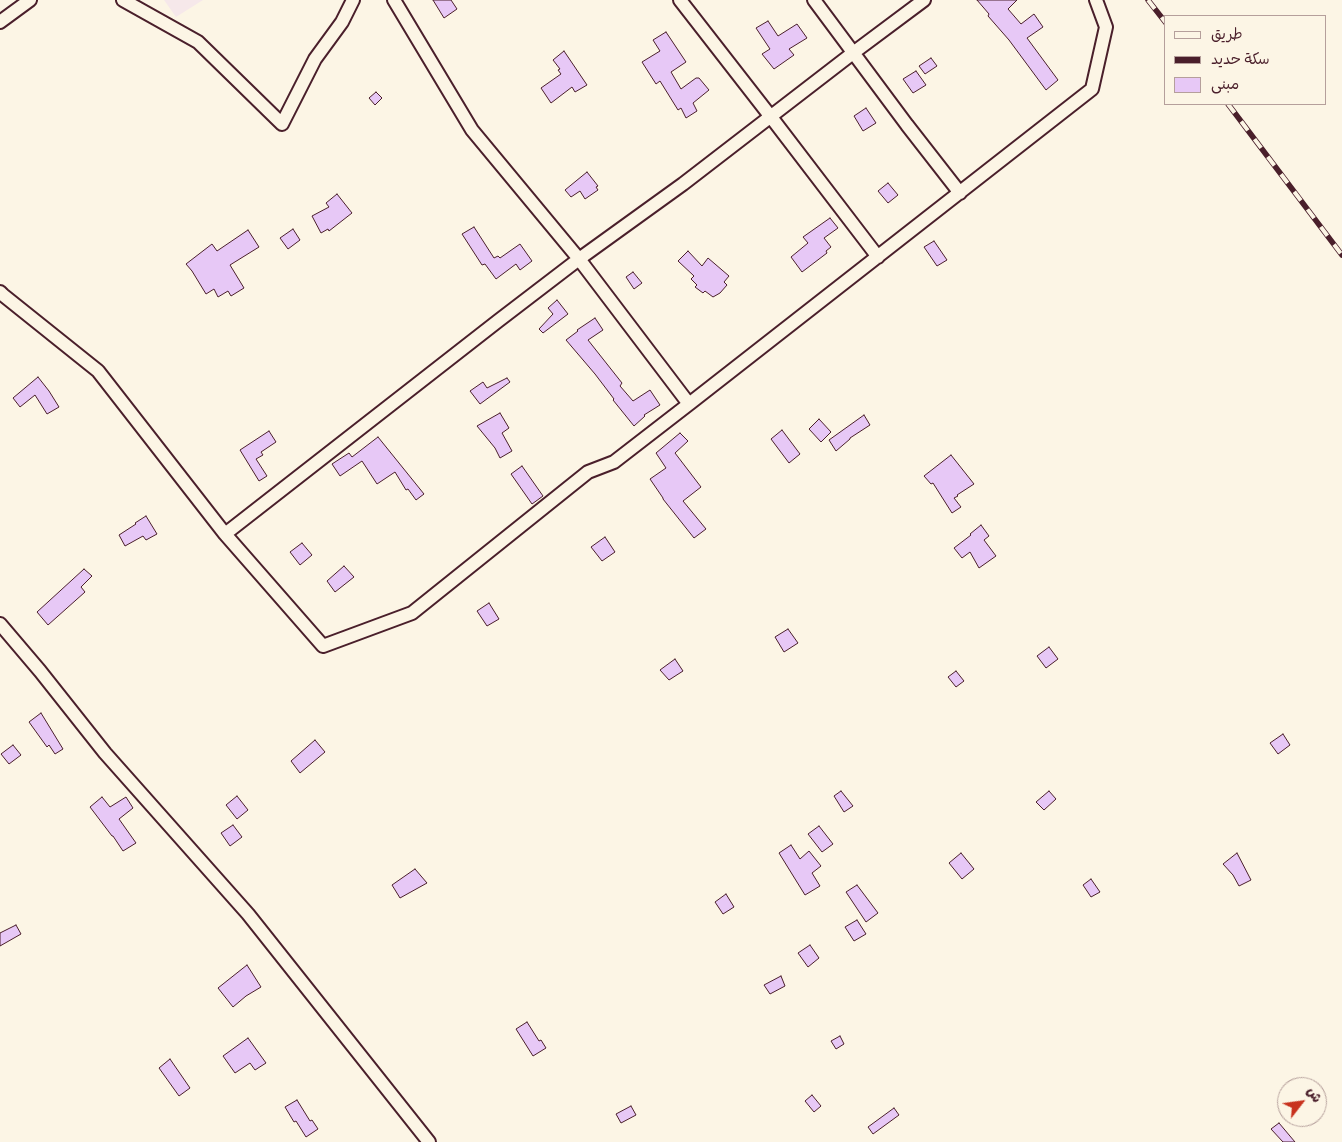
<!DOCTYPE html>
<html>
<head>
<meta charset="utf-8">
<style>
	body { margin:0 }
	#map { position:relative; width:1342px; height:1142px; overflow:hidden; background:#fcf5e5; font-family:Caveat,"Playpen Sans Arabic",sans-serif }
	canvas { display:block }
	.legend { position:absolute; left:1164px; top:15px; width:162px; height:90px; box-sizing:border-box; background:#fcf5e5; border:1px solid #b59f9b; margin:0; padding:6px 9px; list-style:none; font-size:15px; color:#4a1f2b }
	.legend li { display:flex; align-items:center; gap:10px; height:25px }
	.legend b { width:25px; border:1px solid #b59f9b }
	.north { position:absolute; left:1277px; top:1077px; width:50px; height:50px; box-sizing:border-box; background:#fcf5e5; border:1px solid #b59f9b; border-radius:50%; rotate:60deg; font-size:14px; font-weight:700; line-height:20px; text-align:center; color:#4a1f2b }
	.north::after { content:''; display:block; margin:auto; width:18px; height:22px; background:#c8321e; clip-path:polygon(50% 0,100% 100%,50% 72%,0 100%) }
</style>
</head>
<body>
<div id="map">
<canvas width="1342" height="1142"></canvas>
<ul class="legend">
<li><b style="height:6px;background:#fcf5e5"></b>طريق</li>
<li><b style="height:6px;background:#4a1f2b"></b>سكة حديد</li>
<li><b style="height:14px;background:#e7c8f6"></b>مبنى</li>
</ul>
<div class="north">ش</div>
</div>
<script>
const g = document.querySelector('canvas').getContext('2d');
g.lineJoin = 'round';
function paint(path, color) { g.fillStyle = color; g.fill(path, 'evenodd'); }
const poly = rows => new Path2D(rows.map(r => 'M' + r).join(''));
function strokePath(path, color, width, dash) { g.strokeStyle = color; g.lineWidth = width; g.lineCap = dash ? 'butt' : 'round'; g.setLineDash(dash || []); g.stroke(path); }
paint(poly([
	[164,0,203,0,176,17]
]), '#f6e8ea');
const building = poly([
	[433,0,451,0,457,9,444,18,433,0],
	[977,0,1017,0,1008,9,1021,24,1034,14,1043,27,1027,38,1058,80,1046,90,1009,40,988,16,989,14,977,0],
	[768,21,778,36,797,24,807,38,789,49,794,55,774,69,762,54,770,49,756,28,768,21],
	[666,32,686,62,671,72,681,89,696,78,699,78,709,90,693,103,697,111,686,118,681,108,678,110,660,81,656,84,642,62,660,51,653,40,666,32],
	[564,51,587,85,575,92,572,87,551,103,541,88,561,74,558,70,560,69,553,60,564,51],
	[931,58,937,66,925,74,919,66,931,58],
	[916,71,926,85,913,93,903,79,916,71],
	[376,92,382,98,375,105,369,98,376,92],
	[866,108,876,123,863,131,854,116,866,108],
	[587,172,598,186,596,187,598,190,585,199,580,191,571,197,565,190,587,172],
	[888,183,898,195,888,203,878,191,888,183],
	[337,194,352,213,329,231,328,229,321,233,312,216,329,207,326,203,337,194],
	[830,218,838,228,824,238,831,247,826,251,827,253,802,272,791,257,808,243,803,237,830,218],
	[474,227,494,258,498,256,500,258,520,244,532,261,520,270,516,264,496,279,485,264,482,265,462,234,474,227],
	[293,229,300,240,288,249,280,238,293,229],
	[248,230,259,247,230,265,244,288,231,296,228,291,218,297,214,289,206,294,192,271,186,264,212,244,217,251,248,230],
	[934,241,947,260,937,266,924,247,934,241],
	[688,251,702,266,708,258,729,276,724,282,727,285,720,293,713,297,705,291,703,293,695,287,697,285,691,279,694,276,678,261,688,251],
	[633,272,642,283,634,289,626,277,633,272],
	[557,300,568,314,543,333,539,329,553,314,548,308,557,300],
	[595,318,603,330,588,340,622,383,620,386,633,401,650,390,660,405,644,415,645,416,634,426,613,400,614,399,595,374,566,340,578,331,577,330,595,318],
	[38,377,49,391,59,407,47,414,35,395,20,407,13,398,38,377],
	[507,378,510,382,480,404,470,391,483,382,487,388,507,378],
	[500,413,509,428,502,433,512,451,500,458,495,448,477,426,500,413],
	[864,415,870,425,850,438,850,439,836,451,829,440,864,415],
	[819,419,831,432,821,442,809,429,819,419],
	[782,430,800,454,789,463,771,439,782,430],
	[269,431,276,442,261,452,263,455,256,459,267,476,259,481,240,450,269,431],
	[680,433,688,441,675,453,701,487,683,501,706,529,694,538,663,499,663,498,650,479,666,468,656,453,680,433],
	[378,437,424,494,416,500,408,489,406,490,395,472,377,484,362,461,340,476,332,464,349,453,352,457,378,437],
	[951,455,974,484,957,495,958,496,954,498,961,507,952,513,933,483,931,484,924,476,951,455],
	[522,466,543,496,532,504,511,474,522,466],
	[146,516,157,534,146,540,143,536,125,546,119,535,136,524,135,523,146,516],
	[981,525,989,536,984,540,996,556,979,568,970,552,962,558,954,548,971,535,970,534,981,525],
	[605,537,615,552,602,561,591,547,605,537],
	[302,543,312,555,300,565,290,552,302,543],
	[344,566,354,577,335,592,327,581,344,566],
	[84,569,92,576,81,587,85,592,48,625,37,612,84,569],
	[489,603,499,619,487,626,477,611,489,603],
	[788,629,798,643,784,652,775,637,788,629],
	[1049,647,1058,659,1046,668,1037,656,1049,647],
	[675,659,683,671,669,680,660,670,675,659],
	[956,671,964,681,956,687,948,677,956,671],
	[41,713,63,749,55,754,49,745,47,747,29,722,41,713],
	[1283,734,1290,745,1278,754,1270,743,1283,734],
	[315,740,325,752,300,773,291,761,315,740],
	[13,745,21,755,9,764,1,754,13,745],
	[841,791,853,806,844,812,834,796,841,791],
	[1049,791,1056,799,1044,810,1036,802,1049,791],
	[237,796,248,810,237,819,226,805,237,796],
	[102,797,110,807,126,797,133,808,119,819,136,843,123,851,113,836,112,836,90,807,102,797],
	[233,825,242,837,230,846,221,833,233,825],
	[819,826,833,844,822,852,808,834,819,826],
	[791,845,800,859,809,851,821,866,812,873,820,886,805,895,779,853,791,845],
	[961,853,974,869,962,879,949,863,961,853],
	[1237,853,1251,880,1239,886,1233,875,1223,864,1237,853],
	[415,869,427,883,400,898,392,885,415,869],
	[1091,879,1100,892,1091,897,1083,885,1091,879],
	[857,885,878,913,866,922,846,892,857,885],
	[726,894,734,907,723,914,715,902,726,894],
	[857,920,866,934,854,941,845,927,857,920],
	[16,925,21,934,0,946,0,933,16,925],
	[810,945,819,958,808,967,798,953,810,945],
	[247,965,261,987,246,996,233,1007,218,988,247,965],
	[781,976,785,986,770,994,764,985,781,976],
	[527,1022,539,1041,541,1040,546,1048,533,1056,516,1029,527,1022],
	[840,1036,844,1044,836,1049,831,1041,840,1036],
	[248,1038,266,1063,255,1070,250,1063,235,1073,223,1056,248,1038],
	[170,1059,190,1088,179,1096,159,1068,170,1059],
	[812,1095,821,1106,814,1112,805,1101,812,1095],
	[297,1100,310,1121,312,1120,318,1129,306,1137,296,1121,294,1122,285,1107,297,1100],
	[631,1106,636,1115,621,1123,616,1114,631,1106],
	[894,1108,899,1115,873,1134,868,1127,894,1108],
	[1279,1123,1295,1142,1283,1142,1271,1129,1279,1123]
]);
paint(building, '#e7c8f6');
strokePath(building, '#4a1f2b', 1);
const street = poly([
	[123,0,198,42,282,124,315,59,342,22,353,0],
	[394,0,472,130,579,259,689,404,1092,89,1106,27,1096,0],
	[680,0,771,117,878,257],
	[814,0,907,125,960,193],
	[0,22,30,0],
	[0,292,3,295,98,371,225,534,498,321,579,259,683,184,853,53,924,0],
	[225,534,323,646,412,613,588,472,614,462,689,404],
	[0,624,40,671,105,753,248,914,429,1142]
]);
strokePath(street, '#4a1f2b', 16);
strokePath(street, '#fcf5e5', 12);
const rail = poly([
	[1148,0,1166,23],
	[1228,104,1342,255]
]);
strokePath(rail, '#4a1f2b', 5.5);
strokePath(rail, '#fcf5e5', 4, [11]);
</script>
</body>
</html>
